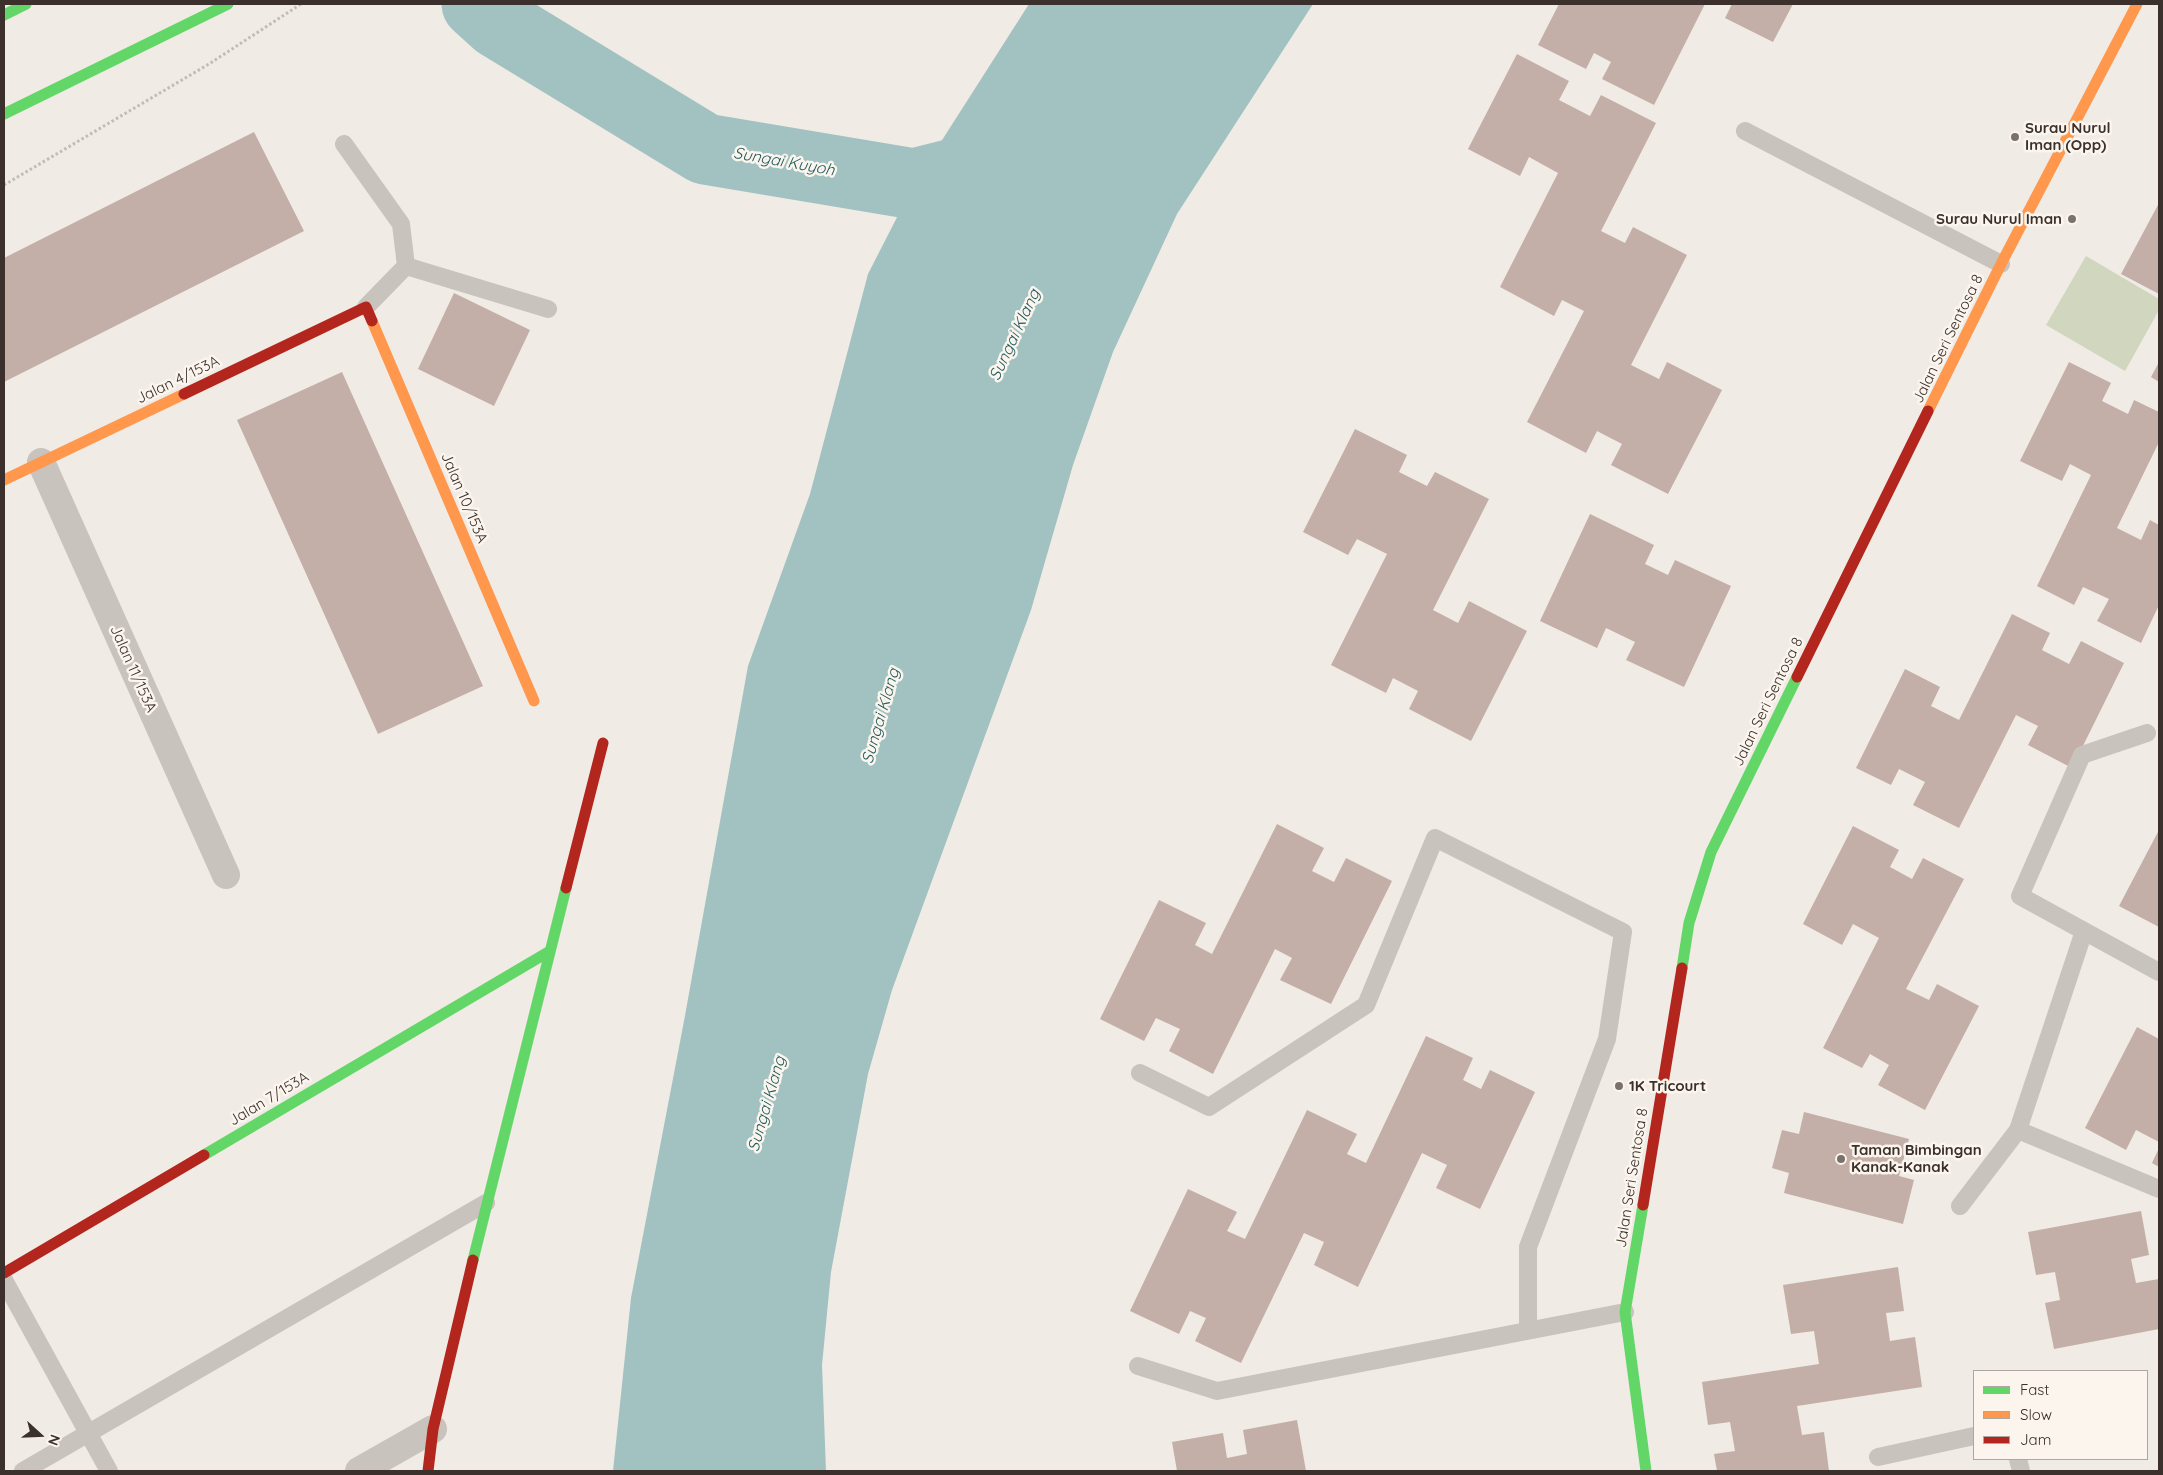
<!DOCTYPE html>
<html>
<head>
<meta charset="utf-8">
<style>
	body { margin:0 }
	#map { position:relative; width:2163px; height:1475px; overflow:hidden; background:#f0ebe5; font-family:Quicksand,sans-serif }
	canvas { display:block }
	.frame { position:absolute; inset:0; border:5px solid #3b302b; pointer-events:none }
	.legend { position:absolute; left:1973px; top:1370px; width:175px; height:90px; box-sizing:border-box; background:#fbf5ee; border:1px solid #aea6a0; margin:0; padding:6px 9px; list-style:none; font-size:15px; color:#3b302b }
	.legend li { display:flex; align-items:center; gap:10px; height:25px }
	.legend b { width:25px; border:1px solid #aea6a0 }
	.north { position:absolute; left:15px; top:1410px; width:50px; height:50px; -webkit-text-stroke:4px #fbf5ee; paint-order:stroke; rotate:110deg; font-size:14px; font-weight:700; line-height:20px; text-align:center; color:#3b302b }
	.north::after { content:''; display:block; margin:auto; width:18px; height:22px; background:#3b302b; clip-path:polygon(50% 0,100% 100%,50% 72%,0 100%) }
</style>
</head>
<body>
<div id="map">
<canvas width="2163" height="1475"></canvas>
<div class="frame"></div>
<ul class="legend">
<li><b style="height:6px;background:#63d668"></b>Fast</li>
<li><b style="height:6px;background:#ff974d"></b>Slow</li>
<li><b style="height:6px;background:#b3261e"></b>Jam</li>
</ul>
<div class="north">N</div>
</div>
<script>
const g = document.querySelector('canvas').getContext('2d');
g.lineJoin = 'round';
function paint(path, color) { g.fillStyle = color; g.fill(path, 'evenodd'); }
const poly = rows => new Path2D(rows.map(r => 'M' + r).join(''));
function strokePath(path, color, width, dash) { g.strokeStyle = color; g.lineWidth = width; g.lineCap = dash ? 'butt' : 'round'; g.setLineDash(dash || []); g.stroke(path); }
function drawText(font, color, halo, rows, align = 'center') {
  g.font = font + ' Quicksand,sans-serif'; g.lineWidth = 5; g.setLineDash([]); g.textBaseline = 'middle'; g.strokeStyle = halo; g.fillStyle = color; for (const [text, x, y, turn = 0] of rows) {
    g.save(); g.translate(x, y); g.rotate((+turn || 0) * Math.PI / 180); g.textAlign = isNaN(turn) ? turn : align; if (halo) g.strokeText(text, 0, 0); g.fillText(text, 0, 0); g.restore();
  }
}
paint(poly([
	[2086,256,2159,299,2159,310,2125,371,2046,325]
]), '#d1d6bf');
paint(poly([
	[1029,4,1313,4,1177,214,1113,352,1073,465,1031,610,892,990,868,1074,831,1272,822,1365,826,1471,613,1471,631,1298,684,1021,748,666,810,494,868,274,914,184]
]), '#a1c2c1');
strokePath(poly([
	[477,4,498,23,705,149,914,184,1010,160]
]), '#a1c2c1', 71);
paint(poly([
	[1559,4,1705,4,1654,105,1602,79,1611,62,1594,53,1586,69,1538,45],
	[1732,4,1793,4,1773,42,1725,18],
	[1517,54,1569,81,1559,100,1590,116,1601,95,1656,123,1601,231,1625,243,1633,227,1687,255,1631,365,1659,379,1667,362,1722,390,1668,494,1611,465,1622,444,1597,431,1586,453,1527,422,1584,311,1562,300,1554,316,1500,287,1558,173,1529,157,1520,176,1468,149],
	[254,132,304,231,4,382,4,258],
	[2159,203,2159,294,2121,274],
	[454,293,530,330,494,406,418,369],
	[2069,362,2111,383,2102,401,2128,414,2134,400,2159,412,2159,442,2117,528,2141,540,2150,520,2159,525,2159,605,2141,643,2097,621,2109,599,2083,587,2074,605,2037,586,2091,475,2070,464,2062,481,2020,461],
	[2159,362,2159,382,2151,377],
	[342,372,483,686,378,734,237,420],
	[1355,429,1407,455,1399,472,1427,486,1435,472,1489,499,1433,610,1458,623,1469,601,1527,631,1471,741,1409,709,1418,691,1393,678,1386,693,1331,665,1387,554,1357,539,1348,555,1303,532],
	[1590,514,1654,545,1645,564,1668,575,1675,560,1731,586,1684,687,1626,660,1635,642,1606,628,1597,648,1540,621],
	[2012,614,2050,633,2042,650,2069,664,2081,641,2124,663,2072,768,2028,745,2038,726,2016,715,1959,828,1913,805,1925,782,1899,769,1891,785,1856,768,1905,669,1940,687,1931,706,1959,720],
	[1277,824,1324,848,1312,871,1334,882,1346,858,1392,881,1331,1004,1280,980,1292,958,1275,949,1213,1074,1169,1051,1180,1029,1156,1018,1144,1041,1100,1019,1159,900,1206,923,1195,945,1212,954],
	[1853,826,1899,850,1890,867,1912,879,1923,858,1964,879,1906,989,1929,1000,1937,984,1979,1006,1925,1110,1878,1085,1889,1065,1870,1054,1862,1068,1823,1048,1879,938,1853,924,1842,945,1803,924],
	[2159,830,2159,927,2119,906],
	[2137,1027,2159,1039,2159,1142,2136,1130,2126,1150,2085,1128],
	[1426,1036,1473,1058,1463,1080,1481,1089,1490,1070,1535,1092,1480,1209,1436,1188,1447,1165,1422,1153,1358,1287,1314,1265,1324,1242,1304,1233,1241,1363,1195,1341,1206,1318,1190,1311,1179,1334,1130,1311,1188,1189,1237,1212,1227,1231,1245,1239,1307,1110,1357,1134,1347,1154,1366,1163],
	[1804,1112,1909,1139,1899,1176,1914,1180,1903,1224,1784,1193,1789,1173,1772,1168,1782,1130,1799,1134],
	[2159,1148,2159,1167,2152,1163],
	[2141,1211,2149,1255,2131,1259,2136,1283,2159,1279,2159,1329,2054,1349,2045,1303,2060,1300,2055,1272,2036,1275,2028,1232],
	[1898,1267,1904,1311,1886,1313,1890,1341,1915,1337,1922,1387,1797,1406,1802,1435,1824,1432,1829,1471,1717,1471,1714,1454,1735,1451,1730,1422,1708,1425,1702,1382,1819,1364,1814,1331,1791,1334,1783,1285],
	[1297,1420,1306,1471,1177,1471,1172,1442,1223,1433,1227,1458,1247,1454,1243,1430]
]), '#c3afa7');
strokePath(poly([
	[4,185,209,64,301,4]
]), '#c2bbb6', 3, [2.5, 2.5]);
strokePath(poly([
	[1745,131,2001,264],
	[344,144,401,224,406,266],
	[366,307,406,266,548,309],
	[2147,733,2082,755,2020,896,2159,972],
	[2084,931,2018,1130,2159,1189],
	[1140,1073,1209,1107,1366,1005,1435,838,1623,932,1607,1039,1528,1247,1528,1330],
	[1960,1206,2018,1130],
	[4,1280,109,1471],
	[1138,1366,1217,1391,1625,1312],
	[1878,1457,1974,1436],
	[2018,1459,2021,1471],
	[23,1471,486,1203]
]), '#c9c3be', 18);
strokePath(poly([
	[41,462,226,875],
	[359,1471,433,1429]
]), '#c9c3be', 28);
strokePath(poly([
	[4,15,26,4],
	[4,114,228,4],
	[1682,968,1689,923,1711,852,1797,677],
	[204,1155,550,951],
	[1643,1205,1625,1312,1646,1471],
	[473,1260,566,888]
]), '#63d668', 11);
strokePath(poly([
	[372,321,534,701],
	[1928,411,2001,264,2137,4],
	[4,480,184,394]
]), '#ff974d', 11);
strokePath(poly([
	[184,394,366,307,372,321],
	[1797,677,1928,411],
	[566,888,603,743],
	[1643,1205,1682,968],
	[4,1273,204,1155],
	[428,1471,433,1429,473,1260]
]), '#b3261e', 11);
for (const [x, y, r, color] of [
	[2015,137,5,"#7a716c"],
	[2072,219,5,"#7a716c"],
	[1619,1086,5,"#7a716c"],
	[1841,1159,5,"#7a716c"]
]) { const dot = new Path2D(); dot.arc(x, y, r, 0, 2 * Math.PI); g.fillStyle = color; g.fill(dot); strokePath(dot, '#fbf5ee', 2); }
drawText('bold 15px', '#3b302b', '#fbf5ee', [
	["Surau Nurul",2025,128],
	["Iman (Opp)",2025,145],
	["Surau Nurul Iman",2062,219,"right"],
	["1K Tricourt",1629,1086],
	["Taman Bimbingan",1851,1150],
	["Kanak-Kanak",1851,1167]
], 'left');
drawText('15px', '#3b302b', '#fbf5ee', [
	["Jalan Seri Sentosa 8",1948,339,-64],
	["Jalan 4/153A",178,380,-26],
	["Jalan 10/153A",464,498,67],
	["Jalan 11/153A",133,669,66],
	["Jalan Seri Sentosa 8",1768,702,-64],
	["Jalan 7/153A",269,1099,-31],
	["Jalan Seri Sentosa 8",1632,1178,-81]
]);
drawText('italic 16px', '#1f5a5e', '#fbf5ee', [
	["Sungai Kuyoh",784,162,10],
	["Sungai Klang",1015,335,-65],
	["Sungai Klang",881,716,-74],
	["Sungai Klang",767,1104,-74]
]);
</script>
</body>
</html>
